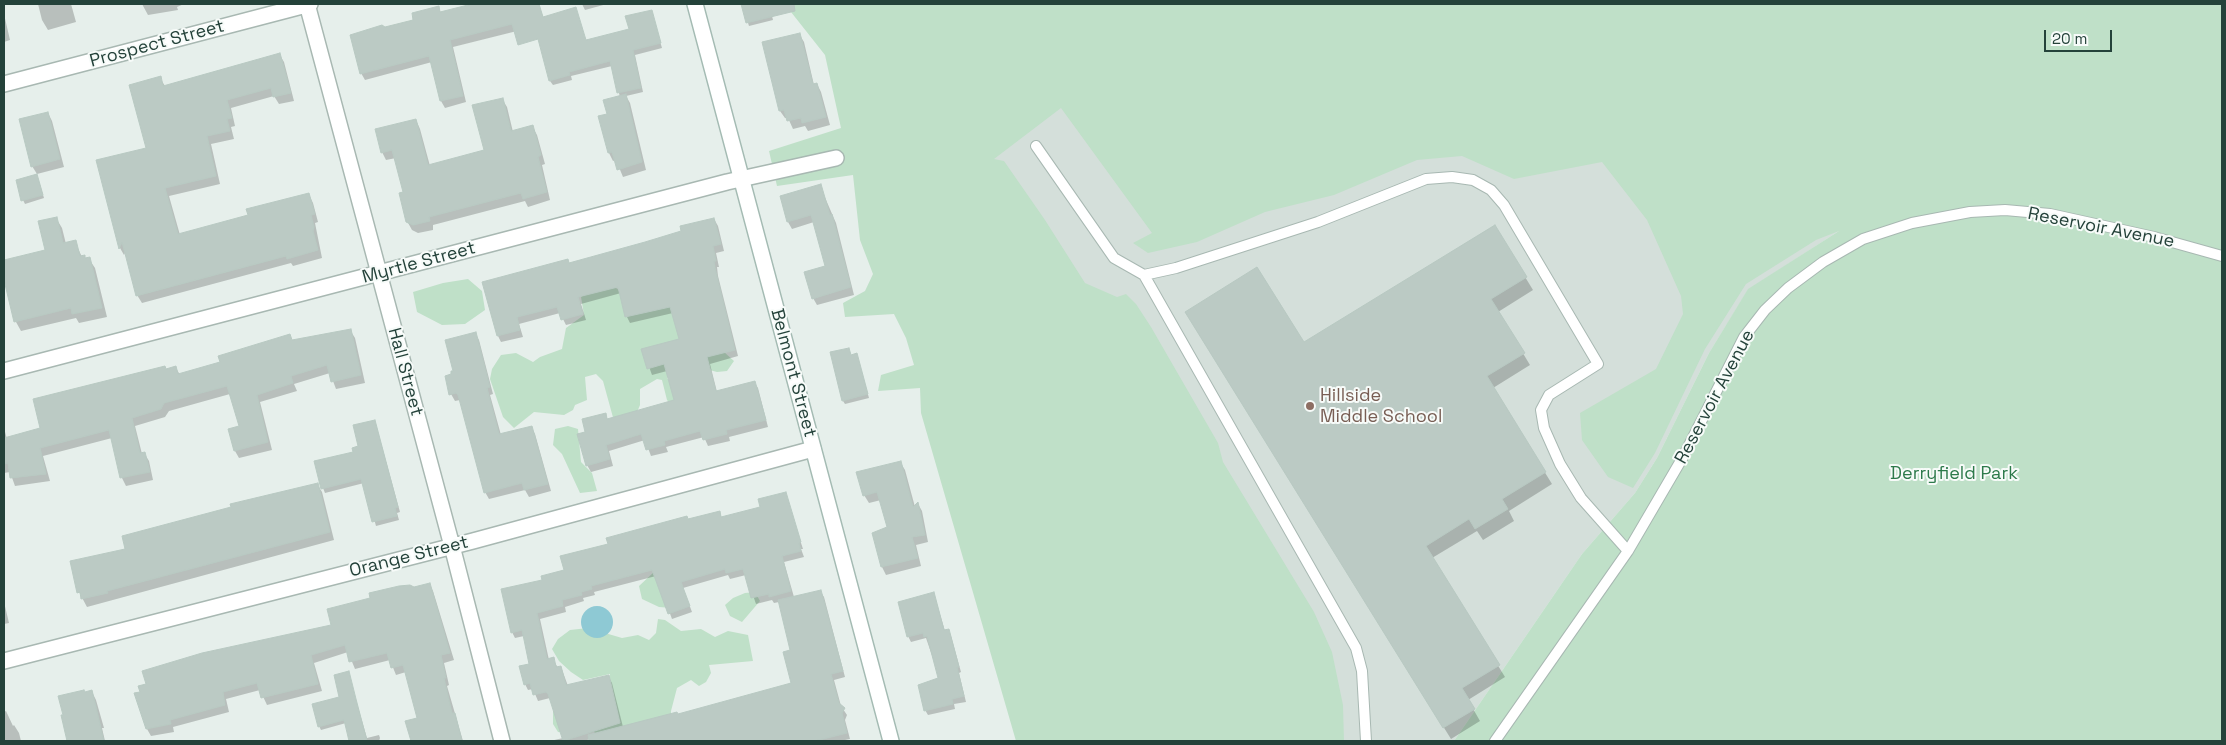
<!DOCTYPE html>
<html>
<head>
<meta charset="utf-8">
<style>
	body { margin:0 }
	#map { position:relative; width:2226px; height:745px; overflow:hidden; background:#e6efeb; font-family:"Space Grotesk",sans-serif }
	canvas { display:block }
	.frame { position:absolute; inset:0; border:5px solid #24423a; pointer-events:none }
	.scale { position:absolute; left:2044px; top:30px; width:68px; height:22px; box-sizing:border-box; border:2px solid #24423a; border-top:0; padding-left:6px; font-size:15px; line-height:18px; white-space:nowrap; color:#24423a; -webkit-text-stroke:4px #f7fbf9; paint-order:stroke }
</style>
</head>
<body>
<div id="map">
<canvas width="2226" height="745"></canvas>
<div class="frame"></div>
<div class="scale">20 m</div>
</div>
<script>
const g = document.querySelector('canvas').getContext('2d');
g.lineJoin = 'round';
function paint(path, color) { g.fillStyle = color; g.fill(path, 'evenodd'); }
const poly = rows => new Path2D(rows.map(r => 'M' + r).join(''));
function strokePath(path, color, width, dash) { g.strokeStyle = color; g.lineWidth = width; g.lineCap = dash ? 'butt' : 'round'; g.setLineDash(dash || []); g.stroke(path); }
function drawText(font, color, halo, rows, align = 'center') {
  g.font = font + ' "Space Grotesk",sans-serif'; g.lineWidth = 4; g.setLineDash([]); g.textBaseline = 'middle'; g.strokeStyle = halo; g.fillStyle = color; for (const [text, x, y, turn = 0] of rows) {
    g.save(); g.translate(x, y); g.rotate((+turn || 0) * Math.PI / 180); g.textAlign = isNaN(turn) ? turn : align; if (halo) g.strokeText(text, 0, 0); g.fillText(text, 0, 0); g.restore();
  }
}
paint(poly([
	[823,4,1362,4,1845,227,1748,290,1709,353,1657,458,1635,493,1582,554,1454,741,1033,741]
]), '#d4dfda');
paint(poly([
	[791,4,2222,4,2222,741,1454,741,1582,554,1635,493,1657,458,1709,353,1748,289,1839,231,1816,240,1746,284,1705,349,1655,453,1633,488,1608,477,1582,440,1580,413,1656,369,1683,314,1681,296,1647,220,1602,162,1514,179,1462,156,1417,160,1334,195,1265,212,1197,242,1148,253,1133,243,1152,233,1061,108,994,159,1004,161,1045,220,1085,283,1117,297,1126,294,1136,304,1151,327,1218,443,1223,462,1314,612,1332,652,1343,705,1344,741,1016,741,921,413,920,388,878,391,881,375,914,365,906,338,894,314,845,317,843,303,865,291,873,274,860,240,853,175,777,186,769,151,841,128,825,55,791,12],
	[468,279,482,291,485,310,465,324,442,325,417,312,413,292,443,283],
	[644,280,734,361,727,371,717,372,695,366,674,371,667,378,677,389,683,418,667,400,662,380,657,379,640,389,640,405,633,422,617,432,603,381,596,374,585,377,587,400,575,405,573,410,564,415,534,412,514,428,503,417,490,379,492,369,501,355,516,353,533,362,540,357,562,349,566,328,584,315,581,297,592,288,603,283,616,288,627,296],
	[568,426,578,429,581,462,592,473,597,491,580,493,562,454,553,445,555,429],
	[654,572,672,608,659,607,642,599,639,586],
	[755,592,760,601,742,622,730,616,725,605,733,598,745,593],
	[658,619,665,620,681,631,701,629,715,637,728,631,748,635,753,661,709,665,711,673,706,682,699,686,691,680,677,688,671,711,671,726,602,738,594,732,574,734,558,732,553,724,553,711,571,703,608,693,610,674,583,680,571,672,559,661,552,649,558,639,570,630,588,628,622,638,638,635,649,640,656,633]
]), '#bfe0c8');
paint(poly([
	'581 622a16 16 0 1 1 32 0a16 16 0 1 1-32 0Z'
]), '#8ec9d4');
paint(poly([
	[38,4,71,4,76,22,48,30,42,20],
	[142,4,184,4,177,7,178,10,148,15],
	[478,4,539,4,545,24,453,47,466,102,445,108,441,101,432,62,365,80,361,73,384,28,415,21,438,8,441,13],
	[582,4,607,4,585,10],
	[742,4,769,4,773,20,749,26],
	[651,11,662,48,635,55,643,92,626,96,630,103,646,170,623,177,616,160,613,161,609,153,608,115,620,97,612,66,571,76,572,80,553,85,550,81,630,30],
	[4,14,10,40,4,42],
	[799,34,804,42,814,85,817,84,821,92,830,125,808,131,805,126,793,129,788,118,785,118,780,111],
	[279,54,284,62,294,101,279,104,274,96,231,108,235,126,231,127,234,139,211,144,220,184,169,196,180,235,249,216,309,195,313,203,318,222,315,223,322,258,293,266,291,263,142,303,137,295,126,251,124,255,120,248,97,161,147,149,160,78,165,86],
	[502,99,507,107,513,132,532,126,537,135,545,164,542,165,550,200,528,207,525,201,433,225,433,230,418,233,412,230,407,221,404,193,396,158,386,160,382,152,416,120,420,129,430,166,485,151],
	[48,113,52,121,64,167,37,174,32,166],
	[37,175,44,198,25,204,23,200],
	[820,186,836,223,854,295,817,305,813,298,826,267,814,222,792,229,788,222],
	[56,218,62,228,66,244,75,242,82,257,89,259,95,268,107,317,79,323,76,318,21,331,16,322,4,274,4,262,46,251],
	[714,219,718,226,724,251,716,253,719,267,717,267,718,276,738,356,710,364,717,392,754,382,758,388,768,427,729,437,730,441,708,446,704,437,666,447,668,452,651,456,645,440,609,451,613,466,591,472,587,465,587,433,605,414,608,420,675,401,667,371,652,375,643,350,680,340,673,313,630,323,627,317,621,293,581,304,586,320,566,325,560,313,519,324,523,337,501,342,498,336,569,264,683,232],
	[1494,226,1533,290,1498,312,1530,365,1493,388,1552,484,1509,511,1514,521,1483,540,1477,531,1432,558,1505,677,1468,700,1480,721,1451,739,1193,324,1304,344],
	[350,330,355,338,365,383,336,389,330,373,294,384,297,391,260,402,272,450,239,458,235,451,240,427,230,394,169,411,165,417,135,426,142,454,144,453,149,461,153,480,126,486,122,478,112,438,43,456,50,481,15,486,10,472,4,473,4,428,7,439,41,429,166,370,176,368,180,375,293,342],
	[475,333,479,340,493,394,490,395,501,435,531,427,535,434,551,491,529,497,525,490,489,499,485,492,460,400,455,401,451,394,453,375],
	[857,355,869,398,845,404,843,401,851,356],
	[375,421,400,512,397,513,399,520,376,526,364,483,325,493,323,488,359,447],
	[900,462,905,470,915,507,918,504,922,511,928,542,916,545,921,566,886,575,882,567,873,533,889,528,881,500,869,503,864,495],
	[317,484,322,492,334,540,87,607,79,592],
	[785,494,803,549,801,549,804,557,784,562,794,597,820,591,824,597,845,677,834,680,841,706,847,715,845,720,850,739,840,741,608,741,606,734,584,741,550,741,563,738,550,698,538,701,533,689,528,690,525,684,531,664,524,636,515,638,512,632,543,581,565,571,609,545,719,512,722,518,762,508],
	[728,575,730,579,746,575,756,604,772,600,774,603,779,602,792,651,792,683,678,716,623,727,612,683,608,676,568,686,561,667,558,668,553,659,549,660,540,619,566,612,565,607,584,601,583,598,595,595,594,592,656,576,672,619,692,612,683,588],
	[429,584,433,591,454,660,444,663,449,685,447,686,463,741,412,741,407,722,418,719,406,672,396,675,390,660,355,669,348,652,314,663,322,691,267,705,260,690,226,699,229,712,173,727,174,732,151,736,147,729,332,626,414,588],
	[934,594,945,631,948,631,951,636,961,672,959,673,966,702,954,704,955,709,928,715,925,710,940,679,926,638,911,642,908,636],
	[4,602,9,623,4,624],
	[348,673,367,738,379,735,380,738,379,741,350,741,346,723,321,730,319,726,340,698],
	[92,692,96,700,104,728,102,728,105,741,69,741,62,716,85,694],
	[6,711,13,726,14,725,19,733,21,741,4,741,4,712]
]), '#0003');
const building = poly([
	[472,4,539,4,543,17,576,7,586,40,629,29,625,16,652,10,661,43,633,50,641,88,617,93,610,61,569,72,570,75,549,81,538,39,518,45,512,24,450,40,463,96,440,101,429,56,360,74,350,35,382,25,385,27,413,20,412,13,439,6,440,12,472,4],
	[741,4,794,4,795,11,746,23,741,4],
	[800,33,813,84,817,83,826,117,802,123,801,118,787,121,784,110,779,111,762,42,800,33],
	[280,53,291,93,273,97,271,88,227,100,232,118,227,119,230,131,207,136,216,176,165,188,178,234,248,215,246,209,309,193,315,214,311,215,314,227,313,231,318,250,287,259,286,256,136,296,122,242,119,249,96,160,146,148,129,85,161,76,163,86,280,53],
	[626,94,642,162,617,170,612,152,608,153,598,116,607,114,603,100,626,94],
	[503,98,511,131,533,125,541,155,538,157,547,192,523,199,521,193,429,217,430,221,413,225,406,222,399,193,403,192,392,150,381,153,375,129,416,119,428,165,484,150,472,105,503,98],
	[48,112,60,159,31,167,19,119,48,112],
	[37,174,43,195,21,201,16,180,37,174],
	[821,184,830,215,832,214,851,287,812,299,804,272,825,266,811,215,787,222,780,196,821,184],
	[57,217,63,243,76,240,80,256,85,255,85,258,90,257,102,308,72,314,71,308,14,322,4,280,4,260,45,250,38,221,57,217],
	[714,218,721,244,713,246,716,261,714,261,715,268,735,350,707,357,716,391,755,381,766,420,726,430,727,434,703,440,700,431,664,441,665,445,646,450,641,434,606,445,610,459,586,466,577,434,585,432,582,419,606,413,607,419,674,400,664,364,647,369,641,349,679,339,670,307,625,317,618,287,578,297,583,314,561,320,557,307,517,317,520,330,497,336,482,282,568,259,569,263,645,242,681,231,680,226,714,218],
	[1495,225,1527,277,1491,299,1525,353,1487,376,1546,472,1502,499,1508,509,1475,529,1469,519,1426,546,1500,665,1462,688,1475,709,1443,728,1185,312,1257,267,1304,342,1495,225],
	[351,329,361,375,331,382,327,365,291,376,293,383,257,395,268,442,234,451,228,429,239,426,227,386,164,403,161,409,132,418,140,453,145,452,150,472,120,478,109,430,40,448,46,474,10,478,8,463,4,464,4,438,40,428,33,399,165,366,166,369,176,366,178,374,220,362,218,356,290,334,292,340,351,329],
	[476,332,490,387,487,388,499,434,532,426,548,484,524,490,522,483,484,493,458,395,456,393,449,395,445,376,451,374,451,371,453,371,445,340,476,332],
	[849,348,851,355,857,353,868,394,842,401,830,352,849,348],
	[375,420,398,507,395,508,397,516,372,522,361,479,321,489,314,461,353,452,352,448,358,446,353,425,375,420],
	[901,461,913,507,918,502,925,535,912,537,918,558,881,567,872,533,887,527,877,492,863,496,856,472,901,461],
	[318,483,330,532,107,591,108,593,81,599,80,592,77,593,70,561,125,549,122,536,231,507,230,504,318,483],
	[786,492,801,542,799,543,801,551,782,556,791,591,769,597,769,594,751,598,743,569,726,573,725,569,681,582,690,606,668,614,652,570,591,586,592,589,581,592,582,595,562,600,563,606,537,613,547,659,554,657,556,667,561,666,566,685,609,675,620,723,563,741,548,694,546,692,533,695,530,683,524,685,519,666,529,664,522,630,511,633,501,589,542,580,541,576,564,570,560,556,608,544,606,538,687,516,688,519,720,511,721,517,760,507,758,499,786,492],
	[430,583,450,653,441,655,446,678,444,678,452,713,455,713,462,741,411,741,405,721,417,718,403,665,391,668,387,653,349,662,345,645,311,655,318,684,261,698,257,683,223,692,225,705,170,720,171,724,146,729,134,693,140,692,138,686,146,684,142,671,202,653,331,625,327,609,370,598,369,593,399,586,410,585,414,587,430,583],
	[821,590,843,671,831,674,839,703,845,708,842,713,847,733,815,741,589,741,588,735,677,712,678,714,791,683,783,652,790,650,778,600,821,590],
	[934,592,944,630,949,629,959,667,957,667,964,696,952,699,953,704,924,711,918,685,938,678,927,636,924,637,923,633,907,637,898,602,934,592],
	[349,671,356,699,367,741,349,741,344,720,318,727,312,704,339,697,334,675,349,671],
	[84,690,85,692,92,690,104,741,67,741,61,715,63,715,58,696,84,690]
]);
paint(building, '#bbcac4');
strokePath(building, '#b8c9c2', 1);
const lane = poly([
	[1036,146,1114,258,1144,275,1356,648,1362,671,1366,741],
	[1144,275,1176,268,1318,222,1426,179,1452,177,1473,180,1491,190,1504,205,1598,364,1549,395,1541,410,1544,428,1560,464,1581,498,1628,551],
	[1495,741,1628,551,1683,457,1744,337,1765,310,1788,288,1823,262,1863,239,1912,223,1970,212,2005,210,2050,214,2154,237,2222,256]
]);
const street = poly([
	[307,4,452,546,502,741],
	[4,84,310,4],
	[4,371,727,182,836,158],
	[4,661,473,541,813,449]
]);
const secondary = poly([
	[695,4,891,741]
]);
strokePath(lane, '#a8b8b2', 12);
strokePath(street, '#a8b8b2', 18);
strokePath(secondary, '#a4bbb3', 18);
strokePath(lane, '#fff', 10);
strokePath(street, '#fff', 15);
strokePath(secondary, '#fff', 15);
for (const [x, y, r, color] of [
	[1310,406,5,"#8d6e63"]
]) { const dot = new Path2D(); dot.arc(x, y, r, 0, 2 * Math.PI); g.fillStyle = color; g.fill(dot); strokePath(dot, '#f7fbf9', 2); }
drawText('18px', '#24423a', '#f7fbf9', [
	["Prospect Street",157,44,-15],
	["Reservoir Avenue",2101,228,11],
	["Myrtle Street",419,263,-15],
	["Hall Street",405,372,75],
	["Belmont Street",793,373,75],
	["Reservoir Avenue",1715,397,-62],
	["Orange Street",409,557,-14]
]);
drawText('18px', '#785e54', '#f7fbf9', [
	["Hillside",1320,396],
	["Middle School",1320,417]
], 'left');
drawText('18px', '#2d7a4b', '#f7fbf9', [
	["Derryfield Park",1954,474]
]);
</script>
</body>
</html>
